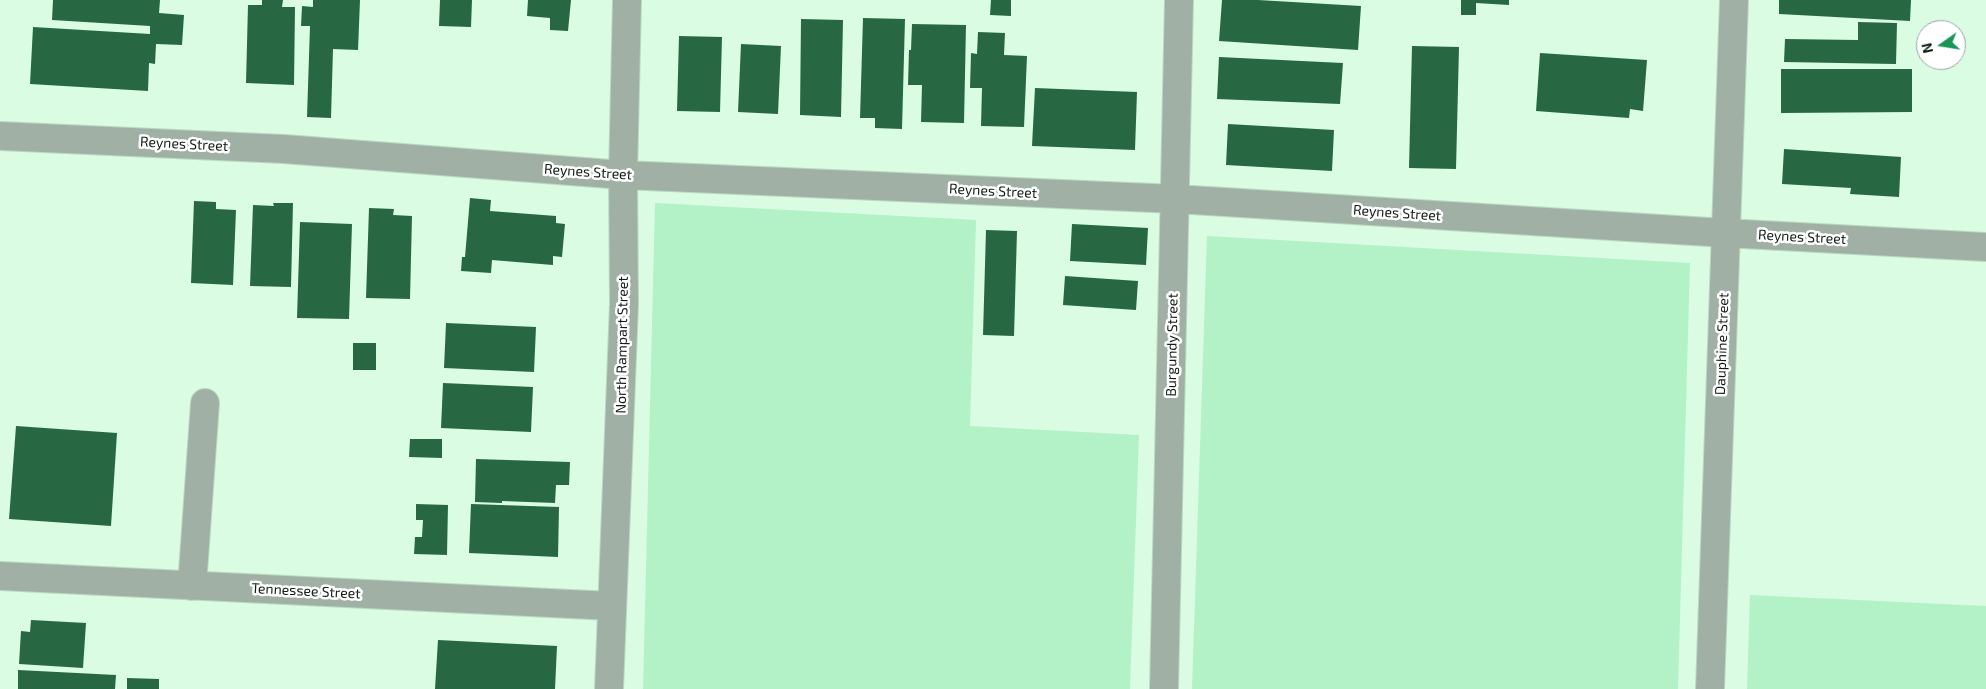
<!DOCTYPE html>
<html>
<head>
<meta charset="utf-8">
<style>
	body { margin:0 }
	#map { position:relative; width:1986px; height:689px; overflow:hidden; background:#d9fce3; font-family:"Exo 2",sans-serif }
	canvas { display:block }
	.north { position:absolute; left:1916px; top:20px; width:50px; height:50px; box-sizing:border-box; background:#fff; border:1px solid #a0a5a1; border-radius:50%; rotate:257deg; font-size:14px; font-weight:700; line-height:20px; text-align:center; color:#111d15 }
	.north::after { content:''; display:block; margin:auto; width:18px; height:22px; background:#169756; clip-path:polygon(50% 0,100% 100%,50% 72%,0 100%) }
</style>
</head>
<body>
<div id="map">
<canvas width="1986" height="689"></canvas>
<div class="north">N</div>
</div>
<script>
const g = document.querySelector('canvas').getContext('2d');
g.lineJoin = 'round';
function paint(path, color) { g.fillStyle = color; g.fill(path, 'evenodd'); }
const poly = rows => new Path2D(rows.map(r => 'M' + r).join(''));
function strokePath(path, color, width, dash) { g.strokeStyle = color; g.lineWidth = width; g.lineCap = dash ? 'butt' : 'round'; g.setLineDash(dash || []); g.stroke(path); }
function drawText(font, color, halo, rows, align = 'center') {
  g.font = font + ' "Exo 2",sans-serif'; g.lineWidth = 5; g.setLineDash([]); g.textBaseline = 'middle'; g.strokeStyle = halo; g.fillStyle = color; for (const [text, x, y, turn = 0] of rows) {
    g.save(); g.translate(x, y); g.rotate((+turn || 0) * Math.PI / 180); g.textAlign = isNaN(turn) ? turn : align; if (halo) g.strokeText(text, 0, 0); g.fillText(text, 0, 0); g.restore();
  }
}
paint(poly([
	[655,203,976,220,970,426,1139,435,1130,689,643,689],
	[1207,236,1690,263,1678,689,1192,689],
	[1750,595,1986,606,1986,689,1747,689]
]), '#b2f2c6');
paint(poly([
	[53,0,160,0,159,13,184,15,182,45,156,44,155,64,149,63,148,91,30,84,33,27,150,34,150,26,52,20],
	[262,0,283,0,282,7,295,7,294,85,246,83,248,5,262,5],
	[313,0,360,0,358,50,333,49,331,118,307,117,310,26,301,26,302,6,313,7],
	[440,0,472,0,471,27,439,26],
	[528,0,571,0,568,31,550,30,550,18,527,16],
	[991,0,1011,0,1011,16,990,15],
	[1222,0,1258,0,1361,6,1358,50,1219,41],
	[1461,0,1509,0,1509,5,1476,3,1476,15,1461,15],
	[1779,0,1911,0,1910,21,1779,14],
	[863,18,905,19,902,129,875,128,875,118,860,118],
	[801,19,843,20,841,117,800,115],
	[1858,22,1897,23,1896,64,1784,62,1785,39,1858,40],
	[912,24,966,25,964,123,921,122,922,85,908,85,909,50,911,50],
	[978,32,1005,33,1004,55,1027,56,1024,127,981,126,982,88,970,88,971,53,977,54],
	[679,36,722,37,720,112,677,111],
	[741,44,781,46,778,114,738,112],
	[1412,46,1459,47,1456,169,1409,168],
	[1540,53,1647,60,1643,111,1630,109,1629,118,1536,111],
	[1219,57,1343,63,1340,104,1217,99],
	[1781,69,1912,69,1912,112,1781,113],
	[1035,88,1137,92,1135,150,1032,146],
	[1228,124,1334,130,1332,171,1226,165],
	[1784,149,1901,157,1899,197,1850,194,1851,188,1782,184],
	[470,198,491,200,490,211,556,216,556,223,565,224,562,257,553,256,553,265,492,260,491,273,461,271,462,257,465,257],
	[194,201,216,202,216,209,236,210,233,285,191,283],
	[273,203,293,203,291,287,250,286,253,205,274,206],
	[369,208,394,209,393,215,412,216,410,299,366,298],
	[300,222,352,224,349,319,297,318],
	[1072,224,1148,228,1146,265,1070,261],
	[986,230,1017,231,1014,336,983,335],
	[1065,276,1138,281,1136,310,1063,305],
	[446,323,536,327,534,372,444,368],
	[353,343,376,343,376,370,353,370],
	[443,383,533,387,531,432,441,428],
	[16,426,117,433,111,526,9,519],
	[410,439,442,439,442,458,409,457],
	[476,459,570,462,569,485,556,485,555,503,502,501,502,503,475,502],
	[416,504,448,505,447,555,414,554,415,537,422,537,423,520,416,520],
	[471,504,559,507,558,557,469,553],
	[31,620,86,623,83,668,19,664,21,631,30,632],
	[438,640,557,646,555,689,435,689],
	[18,670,116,675,115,689,18,689],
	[127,678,159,679,159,689,127,689]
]), '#276842');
const minor = poly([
	[0,136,284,149,623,175,1176,199,1725,233,1986,247],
	[0,576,611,606],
	[192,586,205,403],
	[609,689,624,304,623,175,627,0],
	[1164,689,1179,0],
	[1710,689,1734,0]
]);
strokePath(minor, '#b9d8c2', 30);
strokePath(minor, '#a1b0a5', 28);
drawText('14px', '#111d15', '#fff', [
	["Reynes Street",184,144,3],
	["Reynes Street",588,172,4],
	["Reynes Street",993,191,3],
	["Reynes Street",1397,213,4],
	["Reynes Street",1802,237,3],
	["Dauphine Street",1722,344,-88],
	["North Rampart Street",622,345,-89],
	["Burgundy Street",1172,345,-89],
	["Tennessee Street",306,591,3]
]);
</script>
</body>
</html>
